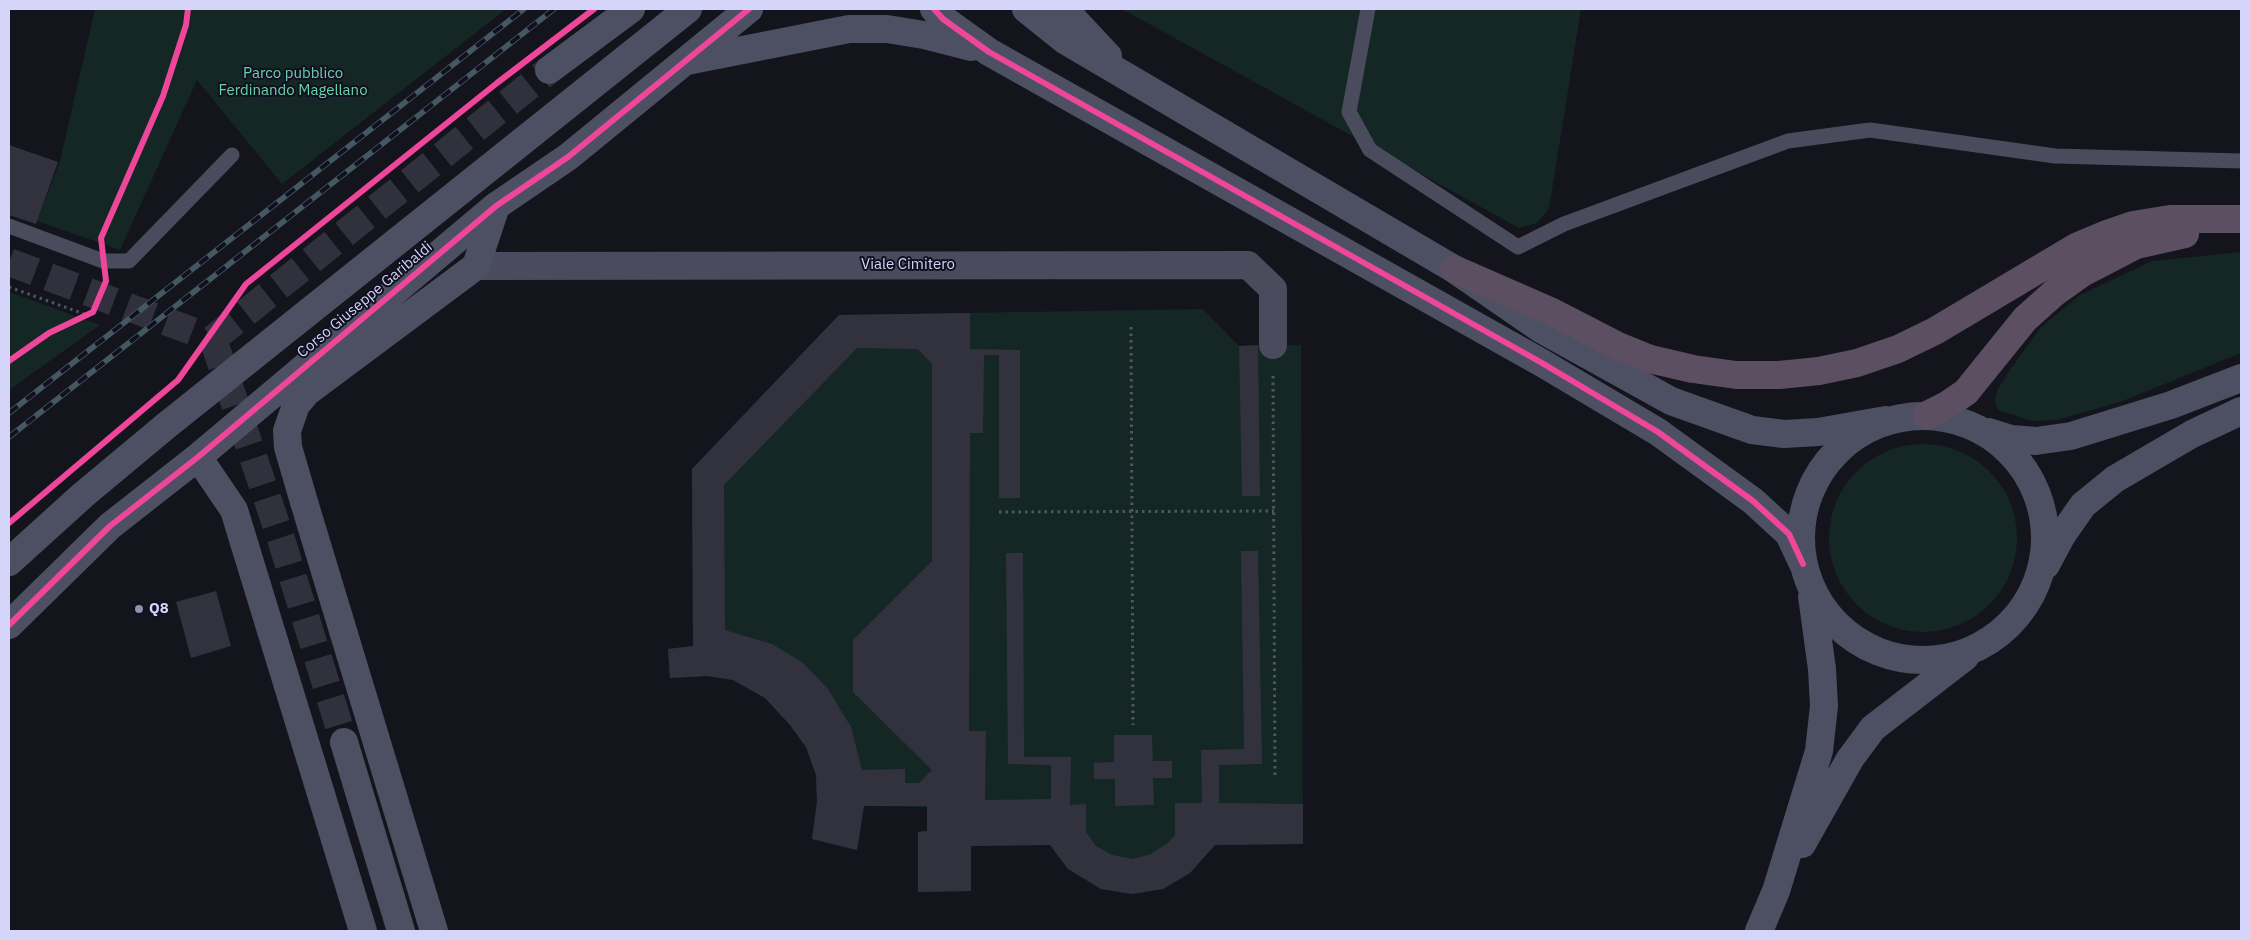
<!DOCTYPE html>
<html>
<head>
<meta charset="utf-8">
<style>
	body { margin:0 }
	#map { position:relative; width:2250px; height:940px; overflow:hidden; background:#14141d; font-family:"IBM Plex Sans",sans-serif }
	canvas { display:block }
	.frame { position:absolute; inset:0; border:10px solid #d5d5fa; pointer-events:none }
</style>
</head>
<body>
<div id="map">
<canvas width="2250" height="940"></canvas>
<div class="frame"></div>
</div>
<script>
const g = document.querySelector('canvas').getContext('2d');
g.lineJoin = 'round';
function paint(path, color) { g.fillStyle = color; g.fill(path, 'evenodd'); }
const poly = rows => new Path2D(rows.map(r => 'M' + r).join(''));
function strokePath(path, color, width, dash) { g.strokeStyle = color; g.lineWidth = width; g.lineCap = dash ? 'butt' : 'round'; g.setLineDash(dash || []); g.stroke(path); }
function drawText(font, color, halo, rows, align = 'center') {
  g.font = font + ' "IBM Plex Sans",sans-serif'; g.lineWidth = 4; g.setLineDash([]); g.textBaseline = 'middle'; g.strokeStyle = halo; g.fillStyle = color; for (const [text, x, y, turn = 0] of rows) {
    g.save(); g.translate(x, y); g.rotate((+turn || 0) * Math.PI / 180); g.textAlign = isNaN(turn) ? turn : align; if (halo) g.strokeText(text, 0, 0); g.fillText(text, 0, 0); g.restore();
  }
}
paint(poly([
	[95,9,506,9,282,184,197,80,120,250,37,221,60,161],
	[1122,9,1581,9,1549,209,1537,223,1519,228],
	[2241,252,2241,353,2120,402,2057,420,2032,421,1998,410,1995,402,1997,390,2010,370,2041,327,2080,295,2152,261],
	[9,292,100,325,9,390],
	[1203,309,1239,346,1301,345,1303,844,1215,845,1190,873,1163,889,1132,894,1101,889,1068,869,1050,845,971,846,971,891,918,892,918,832,927,831,927,807,864,806,857,850,812,839,817,801,816,775,806,747,790,725,765,698,733,680,707,676,670,678,668,649,693,646,692,469,839,315],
	'1829 538a94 94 0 1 1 188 0a94 94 0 1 1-188 0Z'
]), '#142725');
paint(poly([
	[9,145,58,162,36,224,9,215],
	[970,313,970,349,1020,350,1020,498,999,498,999,355,984,355,983,433,970,433,969,731,986,731,985,800,1051,799,1051,765,1008,764,1006,553,1023,553,1024,757,1071,757,1070,805,1086,804,1086,832,1096,846,1112,855,1132,859,1151,854,1168,843,1175,835,1175,803,1202,803,1201,750,1244,749,1241,551,1258,551,1262,764,1219,765,1219,803,1303,804,1303,844,1215,845,1190,873,1163,889,1132,894,1101,889,1068,869,1050,845,971,846,971,891,918,892,918,832,927,831,927,806,864,806,857,850,812,839,817,801,816,775,806,747,790,725,765,698,733,680,707,676,670,678,668,649,693,646,692,469,839,315],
	[857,348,918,349,932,364,932,561,853,640,853,692,932,770,919,783,905,783,905,769,862,770,851,727,828,689,803,663,772,644,725,630,724,485],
	[1258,345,1260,496,1242,496,1239,346],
	[216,591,231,646,191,658,176,602],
	[1114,735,1152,735,1153,761,1172,761,1172,778,1153,778,1154,805,1115,806,1115,779,1094,779,1094,763,1114,762]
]), '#32323f');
strokePath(poly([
	[9,262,213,339],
	[213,339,549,70],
	[213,339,281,539,344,742]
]), '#31313e', 28, [28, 14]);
strokePath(poly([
	[9,287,87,315],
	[1131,327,1133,725],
	[1273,376,1275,779],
	[999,512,1274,511]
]), '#4b5962', 3, [2.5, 4]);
strokePath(poly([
	[1368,9,1349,112,1370,150,1518,247,1564,224,1788,141,1870,130,2055,156,2241,161],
	[9,226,103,261,129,261,232,155]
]), '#4a4b5c', 15);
strokePath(poly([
	[476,266,1248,265,1273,289,1273,345]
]), '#4a4b5c', 28);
strokePath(poly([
	[934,9,943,19,989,52,1542,363,1658,432,1753,501,1789,534,1803,564],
	[1026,9,1066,41,1454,269,1541,329,1671,401,1752,430,1784,434,1818,432,1886,420],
	[1064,9,1108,56],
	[687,61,849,29,887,29,924,35,971,47],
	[549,70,631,9],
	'1801 538a122 122 0 1 1 244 0a122 122 0 1 1-244 0Z',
	[1989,432,2011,439,2036,441,2071,436,2171,405,2241,378],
	[198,457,234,510,363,931],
	[9,562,83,495,167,425,688,9],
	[2046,565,2062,535,2083,505,2115,479,2192,434,2241,411],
	[9,625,110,526,198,457,496,206,568,157,749,9],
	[344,742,401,931],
	[1802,844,1850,759,1873,728,1965,657],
	[434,931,304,502,288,447,287,431,296,405,307,392,476,266,496,206],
	[1759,931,1776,891,1819,751,1824,706,1822,669,1812,596]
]), '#4d5063', 28);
strokePath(poly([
	[1454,269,1550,311,1618,346,1650,359,1693,369,1736,375,1779,375,1819,371,1857,363,1898,349,1935,331,2076,247,2107,234,2133,225,2170,219,2241,219],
	[1927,415,1947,405,1966,392,2025,319,2054,293,2082,273,2136,245,2185,234]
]), '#5c4f62', 28);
const rail = poly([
	[9,413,524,9],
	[9,437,554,9]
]);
strokePath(rail, '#445862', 5.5);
strokePath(rail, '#111021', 4, [11]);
strokePath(poly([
	[934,9,943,19,989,52,1542,363,1658,432,1753,501,1789,534,1803,564],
	[9,361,49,333,93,312,106,281,101,238,163,96,186,25,188,9],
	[9,523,178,380,246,284,497,83,594,9],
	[9,625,110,526,198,457,496,206,568,157,749,9]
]), '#ed469a', 6);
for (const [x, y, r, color] of [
	[139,609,5,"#9191ad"]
]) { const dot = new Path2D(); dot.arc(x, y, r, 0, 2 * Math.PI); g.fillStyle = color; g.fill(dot); strokePath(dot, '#111021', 2); }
drawText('15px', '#6ad1aa', '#111021', [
	["Parco pubblico",293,74],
	["Ferdinando Magellano",293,91]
]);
drawText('15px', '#d5d5fa', '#111021', [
	["Viale Cimitero",908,265],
	["Corso Giuseppe Garibaldi",365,300,-40]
]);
drawText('bold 15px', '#d5d5fa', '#111021', [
	["Q8",149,609]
], 'left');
</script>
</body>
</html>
